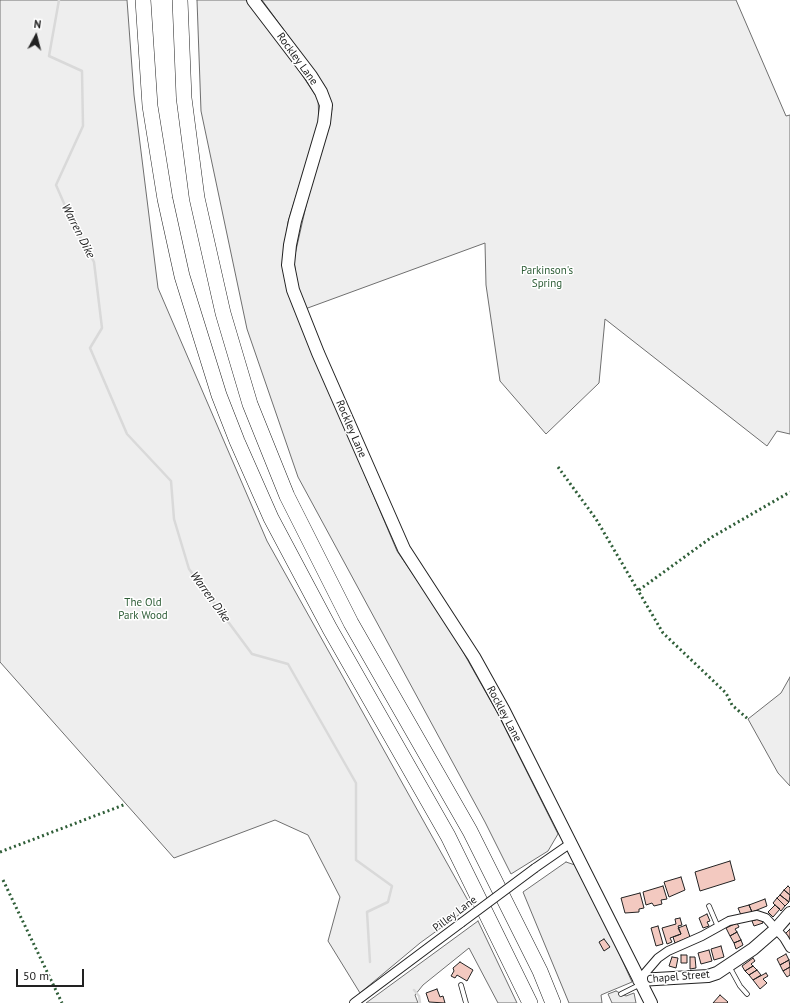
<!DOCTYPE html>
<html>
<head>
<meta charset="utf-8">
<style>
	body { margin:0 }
	#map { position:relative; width:790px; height:1003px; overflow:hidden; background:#fff; font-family:"PT Sans",sans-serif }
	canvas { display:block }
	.north { position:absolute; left:16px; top:16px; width:40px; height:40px; -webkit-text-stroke:3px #fff; paint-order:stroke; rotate:7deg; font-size:11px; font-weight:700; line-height:16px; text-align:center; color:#222 }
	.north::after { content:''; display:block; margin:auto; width:14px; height:18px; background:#222; clip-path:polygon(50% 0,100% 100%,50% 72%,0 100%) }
	.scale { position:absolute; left:16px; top:969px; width:68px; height:18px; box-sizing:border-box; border:2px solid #222; border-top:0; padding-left:5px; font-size:12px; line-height:14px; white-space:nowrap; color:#222; -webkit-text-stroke:3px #fff; paint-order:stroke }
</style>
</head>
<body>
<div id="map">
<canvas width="790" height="1003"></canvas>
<div class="north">N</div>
<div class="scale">50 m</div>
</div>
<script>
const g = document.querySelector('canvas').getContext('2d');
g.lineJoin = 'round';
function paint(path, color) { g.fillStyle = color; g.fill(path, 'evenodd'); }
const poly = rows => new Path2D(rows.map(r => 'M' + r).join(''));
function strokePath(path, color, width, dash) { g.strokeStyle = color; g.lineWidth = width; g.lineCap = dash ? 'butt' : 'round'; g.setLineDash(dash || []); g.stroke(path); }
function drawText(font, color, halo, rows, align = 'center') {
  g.font = font + ' "PT Sans",sans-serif'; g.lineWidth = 3; g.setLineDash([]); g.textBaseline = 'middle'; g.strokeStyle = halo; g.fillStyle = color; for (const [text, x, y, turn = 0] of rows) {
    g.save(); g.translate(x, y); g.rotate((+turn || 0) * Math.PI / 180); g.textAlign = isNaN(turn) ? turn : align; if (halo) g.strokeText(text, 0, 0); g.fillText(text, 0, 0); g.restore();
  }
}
const green = poly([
	[0,0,127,0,134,95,158,288,267,541,471,906,420,943,360,993,328,941,340,897,308,835,275,820,174,858,0,662,0,0],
	[197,0,246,0,284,48,318,99,319,122,288,222,283,262,288,293,397,551,449,627,498,714,558,834,548,851,511,874,485,822,298,477,247,329,201,111,197,0],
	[262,0,736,0,786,116,790,115,790,434,777,431,767,446,605,319,599,383,546,434,500,381,486,285,485,243,305,309,297,287,294,259,311,184,332,109,324,85,262,0],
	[790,677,790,786,778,773,748,719,781,693,790,677],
	[566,862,575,865,604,920,632,982,601,995,602,1003,569,1003,523,892,566,862],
	[478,921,517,1003,498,1003,469,948,423,985,415,995,418,1003,366,1003,478,921]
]);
paint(green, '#eee');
strokePath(green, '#6f6f6f', 1);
const parking = poly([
	[616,991,626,996,634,993,636,1003,612,1003,608,994,616,991]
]);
paint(parking, '#ededed');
strokePath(parking, '#6f6f6f', 1);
strokePath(poly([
	[59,0,49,56,82,71,83,126,56,185,73,224,94,262,102,328,90,348,127,434,171,481,174,519,189,569,252,654,288,664,356,783,356,860,392,886,388,902,367,912,370,962],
	[414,990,419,996,420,1003]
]), '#d9d9d9', 2.5);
const building = poly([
	[730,861,735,880,700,891,695,872,730,861],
	[681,877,685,890,669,897,664,882,681,877],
	[663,886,667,899,661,900,662,904,654,906,652,903,646,905,643,892,663,886],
	[788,886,790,888,790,895,784,890,788,886],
	[784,890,790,895,789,902,780,895,784,890],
	[640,893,644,908,639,909,639,912,625,913,621,898,640,893],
	[780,895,789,902,785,906,777,898,780,895],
	[777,898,785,906,781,911,773,903,777,898],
	[765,899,767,906,752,912,749,905,765,899],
	[749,905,752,912,741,915,738,908,749,905],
	[775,905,780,909,773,917,768,912,775,905],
	[707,914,710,921,707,922,709,926,703,928,699,918,707,914],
	[680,918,682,925,678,926,681,934,670,938,672,942,667,944,662,928,676,924,675,919,680,918],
	[761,918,763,923,754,926,752,921,761,918],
	[737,923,739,927,735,929,737,932,730,936,726,928,737,923],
	[686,925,690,937,675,943,673,937,681,934,678,928,686,925],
	[658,926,663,944,656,946,651,928,658,926],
	[790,929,790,939,785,934,790,929],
	[737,932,741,940,734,943,730,936,737,932],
	[604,939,610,947,604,951,599,942,604,939],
	[741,940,743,945,736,949,734,943,741,940],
	[721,946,724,957,714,960,711,949,721,946],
	[709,950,712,961,701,964,698,953,709,950],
	[786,954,789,960,780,965,777,959,786,954],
	[681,955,687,955,687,963,681,963,681,955],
	[672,957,678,958,676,968,669,966,672,957],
	[690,957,695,957,696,968,690,969,690,957],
	[753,958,755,961,751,964,753,966,745,971,742,966,753,958],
	[789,960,790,967,783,971,780,965,789,960],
	[460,962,473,970,467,981,457,975,455,978,451,976,454,971,453,968,460,962],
	[753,966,757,970,749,975,745,971,753,966],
	[790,967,790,975,787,977,783,971,790,967],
	[757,970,761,975,753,980,749,975,757,970],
	[766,973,768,976,763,979,767,983,760,989,753,980,766,973],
	[437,989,440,997,443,996,445,1003,429,1002,426,993,437,989],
	[720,995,728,1002,727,1003,713,1003,720,995]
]);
paint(building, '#f3c9c0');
strokePath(building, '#222', 1);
const lane = poly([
	[709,906,718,927],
	[729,966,740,986,747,994],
	[461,985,466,1003],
	[621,994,641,984]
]);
const street = poly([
	[535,868,571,843],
	[639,980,658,958,668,951,702,936,729,921,757,915,766,918,784,938,790,948],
	[354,1003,461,923]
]);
const secondary = poly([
	[253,0,311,76,321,92,326,105,324,123,295,221,290,245,288,265,293,290,318,353,404,549,474,657,504,711,651,1003],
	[639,980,708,976,717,973,753,949,776,929,790,913]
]);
const highway = poly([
	[143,0,150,106,165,199,182,276,219,395,237,441,271,518,330,629,448,836,530,1003],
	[180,0,184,98,197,198,223,313,250,404,287,496,351,623,470,831,540,971,553,1003]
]);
strokePath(lane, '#222', 5.5);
strokePath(street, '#222', 10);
strokePath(secondary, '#222', 14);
strokePath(highway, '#222', 16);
strokePath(lane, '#fff', 4);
strokePath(street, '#fff', 8);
strokePath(secondary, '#fff', 12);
strokePath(highway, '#fff', 15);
const streetBridge = poly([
	[461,923,535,868]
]);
strokePath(streetBridge, '#222', 10, []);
strokePath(streetBridge, '#fff', 8);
strokePath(poly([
	[558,467,596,519,663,633,726,693,732,705,748,719],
	[639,590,712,537,790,492],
	[0,852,126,804],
	[3,880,62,1003]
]), '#2f5e38', 3, [2, 3]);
drawText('11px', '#222', '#fff', [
	["Rockley Lane",297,59,54],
	["Rockley Lane",351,429,67],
	["Rockley Lane",504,714,62],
	["Pilley Lane",455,914,-37],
	["Chapel Street",678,977,-5]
]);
drawText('11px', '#2f5e38', '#fff', [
	["Parkinson's",547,271],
	["Spring",547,284],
	["The Old",143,603],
	["Park Wood",143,616]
]);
drawText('italic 12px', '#222', '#fff', [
	["Warren Dike",78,231,63],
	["Warren Dike",210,597,54]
]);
</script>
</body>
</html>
